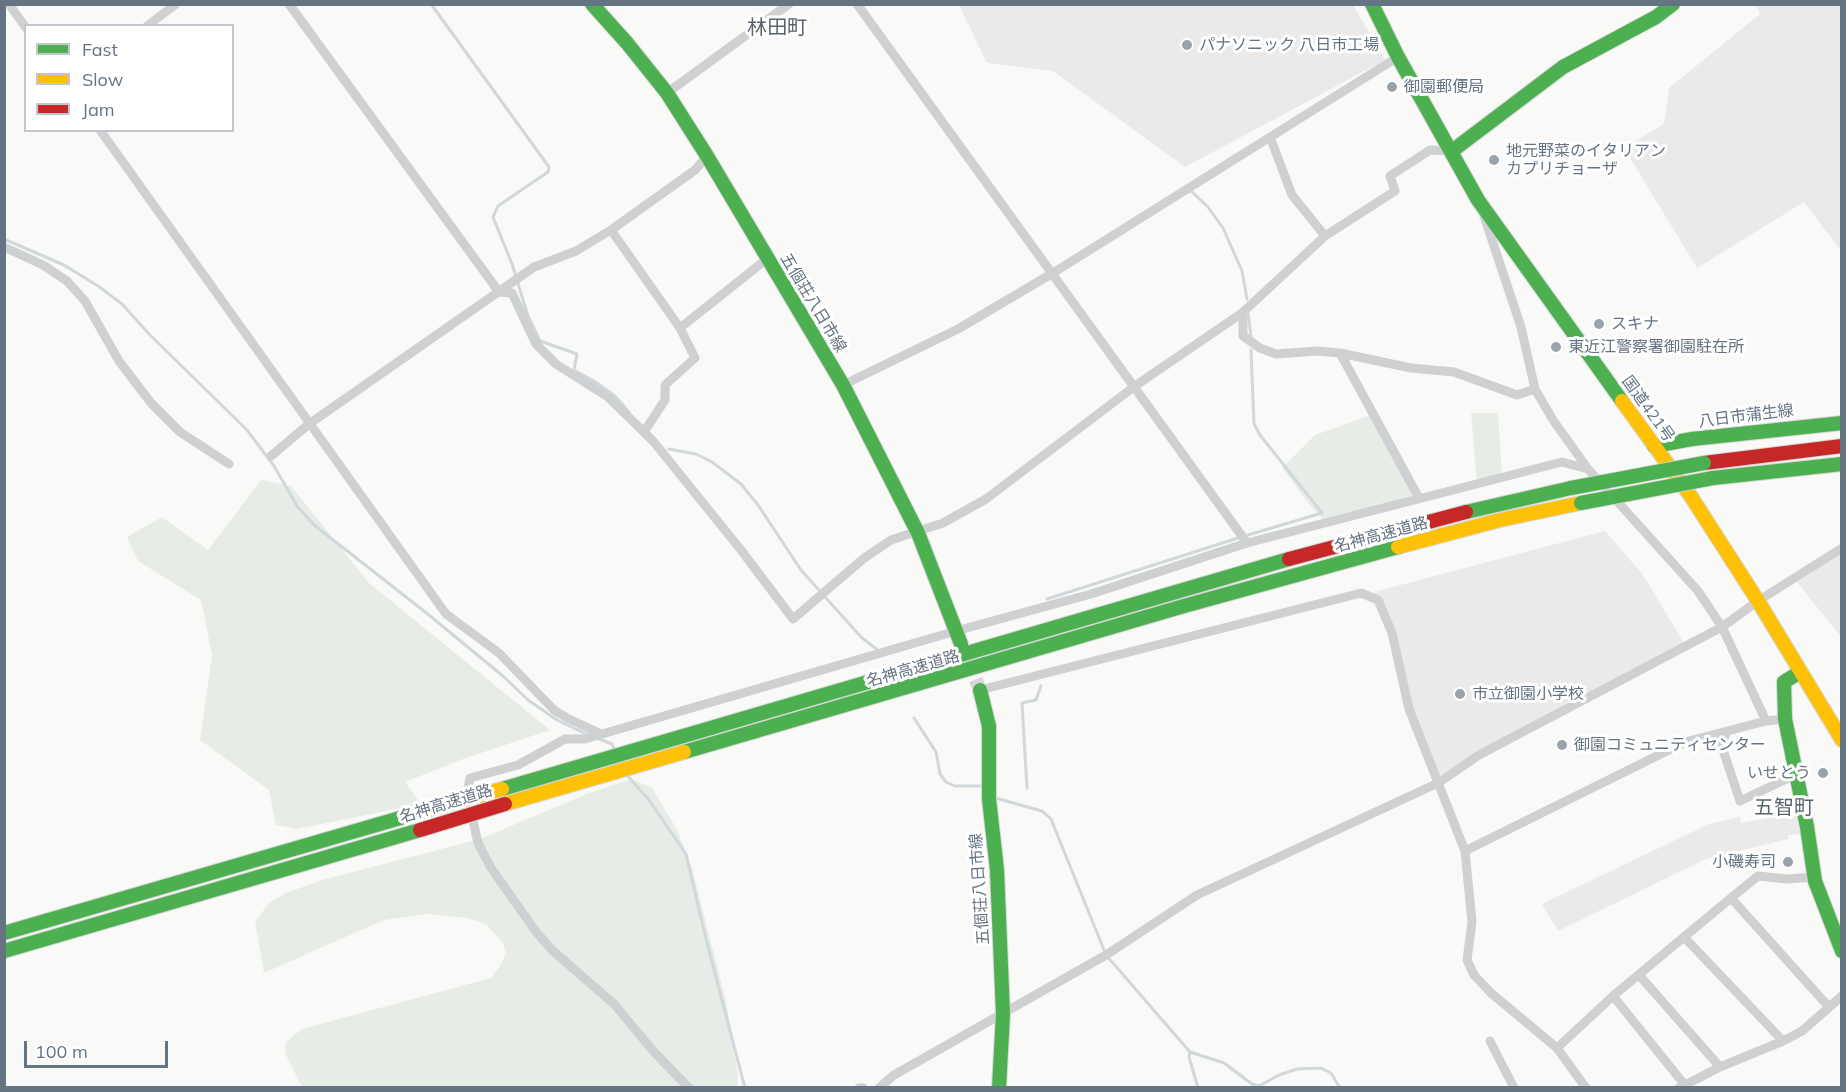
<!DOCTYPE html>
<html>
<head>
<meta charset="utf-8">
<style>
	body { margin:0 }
	#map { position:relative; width:1846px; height:1092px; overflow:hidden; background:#f9f9f8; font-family:Mulish,sans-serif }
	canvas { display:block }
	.frame { position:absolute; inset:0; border:6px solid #657482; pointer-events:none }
	.legend { position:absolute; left:24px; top:24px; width:210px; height:108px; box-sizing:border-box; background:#fff; border:2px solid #c1c7cd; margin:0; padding:8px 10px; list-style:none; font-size:18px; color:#657482 }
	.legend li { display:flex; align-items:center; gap:12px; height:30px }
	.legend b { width:30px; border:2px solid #c1c7cd }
	.scale { position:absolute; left:24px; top:1041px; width:144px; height:27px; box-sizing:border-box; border:3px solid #657482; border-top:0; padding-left:8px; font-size:18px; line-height:21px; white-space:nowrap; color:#657482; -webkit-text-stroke:4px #fff; paint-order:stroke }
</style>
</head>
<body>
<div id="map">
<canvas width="1846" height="1092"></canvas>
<div class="frame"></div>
<ul class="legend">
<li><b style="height:8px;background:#4caf50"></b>Fast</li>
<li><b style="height:8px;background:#ffc107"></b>Slow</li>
<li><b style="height:8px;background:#c62828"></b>Jam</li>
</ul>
<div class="scale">100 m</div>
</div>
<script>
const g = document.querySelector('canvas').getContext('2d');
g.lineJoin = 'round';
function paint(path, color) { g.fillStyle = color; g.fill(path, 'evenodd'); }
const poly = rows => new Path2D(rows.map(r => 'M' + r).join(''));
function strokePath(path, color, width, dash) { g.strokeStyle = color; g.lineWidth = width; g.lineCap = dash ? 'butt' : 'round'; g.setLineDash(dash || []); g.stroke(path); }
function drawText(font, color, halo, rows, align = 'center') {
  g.font = font + ' Mulish,"Noto Sans JP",sans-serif'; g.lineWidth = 6; g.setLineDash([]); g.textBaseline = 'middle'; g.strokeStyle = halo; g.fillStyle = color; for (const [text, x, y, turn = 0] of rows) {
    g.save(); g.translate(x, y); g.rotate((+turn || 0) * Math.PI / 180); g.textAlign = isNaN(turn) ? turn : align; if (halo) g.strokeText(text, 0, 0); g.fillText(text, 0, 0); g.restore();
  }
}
paint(poly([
	[959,5,1353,5,1385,60,1185,167,1053,71,987,63],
	[1756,5,1841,5,1841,251,1804,202,1697,268,1624,148,1664,124,1669,88,1760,14],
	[1605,531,1643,575,1684,643,1478,752,1440,775,1413,712,1381,601,1374,592],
	[1841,552,1841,637,1797,582],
	[1799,812,1803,834,1788,835,1788,839,1706,859,1558,931,1542,904,1709,824,1740,817,1741,823]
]), '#e9eae9');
paint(poly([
	[1471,413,1498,413,1502,477,1477,483],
	[1371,415,1419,498,1326,523,1309,504,1282,468,1315,435],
	[261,480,291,486,369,583,550,730,463,759,405,782,421,804,297,829,276,825,269,790,200,740,212,655,201,600,138,561,127,537,162,517,208,550],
	[632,779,652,788,676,828,692,868,726,1001,738,1076,737,1087,302,1087,285,1053,286,1042,302,1029,491,978,500,966,506,953,503,943,486,924,467,918,427,914,384,920,264,973,255,922,269,903,286,893,322,880,480,839,589,793]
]), '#e8ece6');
strokePath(poly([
	[431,4,549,167,548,172,498,206,493,217,512,264,528,316,540,341,577,354,574,370,594,381,615,396,629,412],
	[1191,191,1208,207,1223,228,1242,271,1247,299],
	[4,239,64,265,98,286,122,304,150,335,247,430,274,466,297,506,314,525,424,611,503,676,528,700,557,720,588,735],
	[1248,311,1251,337],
	[669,449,696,454,712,462,741,484,758,505,801,570,861,637,879,651],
	[1248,535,1322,513,1260,435,1254,424,1251,350],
	[1047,599,1238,538],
	[914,718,936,752,940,774,946,782,955,786,984,786],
	[597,738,612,744,615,751],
	[627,775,649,800,686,854,706,939,745,1088],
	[1027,788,1022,703,1036,700,1041,686],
	[992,797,1042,811,1051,819,1106,955,1190,1052,1224,1063,1252,1084,1259,1086,1279,1075,1297,1069,1321,1068,1331,1073,1340,1088],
	[1190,1052,1189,1057,1198,1088]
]), '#d1d8db', 3);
strokePath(poly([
	[968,660,980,690]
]), '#d4d8da', 14, [14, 7]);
const fast = poly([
	[592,4,627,43,667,93,707,156,843,385,918,533,961,644],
	[1372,4,1398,57,1478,200,1622,401],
	[1452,151,1563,67,1656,17,1673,4],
	[1654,446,1692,439,1842,423],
	[1713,478,1842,464],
	[1466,512,1571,488],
	[1800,672,1784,682,1785,719,1807,827,1815,881,1842,951],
	[980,690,989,726,989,799,997,870,1003,1014,999,1088],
	[684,752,1184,606,1398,547],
	[502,789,1289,559],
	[4,933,414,814],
	[4,951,420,830]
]);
const slow = poly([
	[1622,401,1690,495,1758,601,1842,740],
	[1398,547,1500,520,1581,503],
	[505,804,684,752]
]);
const jam = poly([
	[1704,463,1842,446],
	[1289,559,1466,512]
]);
strokePath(fast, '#d6d7d7', 16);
strokePath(slow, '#d6d7d7', 16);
strokePath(jam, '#d6d7d7', 16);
strokePath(poly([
	[9,4,26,28],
	[289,4,499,292,512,293,536,344,556,364,608,397,653,441,741,550,793,619,863,559,891,540,943,523,986,499,1135,386,1242,313,1325,236,1395,191,1390,176,1430,150,1452,151],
	[857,4,1247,543],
	[147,26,176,4],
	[667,93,789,4],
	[100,130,446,614,499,653,554,710,567,718,601,734],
	[1270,137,1292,195,1325,236],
	[1484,216,1521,327,1535,389,1553,420,1588,469,1698,591,1722,627,1766,721],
	[611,230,680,328,695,358,665,385,665,400,644,432],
	[4,247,43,265,67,281,85,301,119,361,151,403,180,432,229,464],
	[1243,312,1243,336,1260,348,1276,354,1317,351,1340,353,1411,368,1454,372,1517,395,1535,389],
	[680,328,768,258],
	[1340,353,1419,498],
	[843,385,958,329,1053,273,1398,57],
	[271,456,309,424,534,267,576,251,611,230,695,170,707,156],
	[980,690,1361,593,1378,600,1392,633,1409,709,1465,851,1685,742,1766,721,1785,719],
	[1726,732,1722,747,1740,801,1795,775],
	[1465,851,1472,922,1467,960,1474,975,1491,993,1557,1048,1586,1088],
	[1731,898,1758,876,1787,879,1815,877],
	[1685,938,1783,1041],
	[1639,975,1720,1067],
	[1613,996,1684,1084],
	[1490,1041,1514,1088],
	[1557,1048,1613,996,1731,898,1828,1006],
	[689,1088,654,1052,615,1005,551,949,537,933,491,868,478,843,467,794,470,778,518,765,565,739,585,739,956,631,1091,594,1247,543,1562,462,1588,469],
	[859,1088,863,1088],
	[879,1088,894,1075,1106,955,1197,895,1438,783,1479,755,1722,627,1758,601,1842,548],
	[1679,1088,1720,1067,1783,1041,1802,1031,1842,996]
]), '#ced0d1', 9);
strokePath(fast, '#4caf50', 14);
strokePath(slow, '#ffc107', 14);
strokePath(jam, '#c62828', 14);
const fastBridge = poly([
	[1571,488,1704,463],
	[1581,503,1713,478]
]);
const slowBridge = poly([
	[414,814,502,789]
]);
const jamBridge = poly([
	[420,830,505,804]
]);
strokePath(fastBridge, '#d6d7d8', 16, []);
strokePath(slowBridge, '#d6d7d8', 16, []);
strokePath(jamBridge, '#d6d7d8', 16, []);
strokePath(fastBridge, '#4caf50', 14);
strokePath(slowBridge, '#ffc107', 14);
strokePath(jamBridge, '#c62828', 14);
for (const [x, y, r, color] of [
	[1187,45,6,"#99a3ab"],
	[1392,87,6,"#99a3ab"],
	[1494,160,6,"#99a3ab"],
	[1599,324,6,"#99a3ab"],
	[1556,347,6,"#99a3ab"],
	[1460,694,6,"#99a3ab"],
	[1562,745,6,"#99a3ab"],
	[1823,773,6,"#99a3ab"],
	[1788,862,6,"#99a3ab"]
]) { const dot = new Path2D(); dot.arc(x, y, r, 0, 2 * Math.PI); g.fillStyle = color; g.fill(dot); strokePath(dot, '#fff', 2); }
drawText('16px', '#657482', '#fff', [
	["パナソニック 八日市工場",1199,45],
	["御園郵便局",1404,87],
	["地元野菜のイタリアン",1506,151],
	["カプリチョーザ",1506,169],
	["スキナ",1611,324],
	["東近江警察署御園駐在所",1568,347],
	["市立御園小学校",1472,694],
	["御園コミュニティセンター",1574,745],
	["いせとう",1811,773,"right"],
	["小磯寿司",1776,862,"right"]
], 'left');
drawText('16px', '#657482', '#fff', [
	["五個荘八日市線",813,303,59],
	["国道421号",1648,409,54],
	["八日市蒲生線",1746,416,-7],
	["名神高速道路",1381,535,-15],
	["名神高速道路",913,669,-16],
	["名神高速道路",446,804,-17],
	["五個荘八日市線",980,889,-94]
]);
drawText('20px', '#57636d', '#fff', [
	["林田町",777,28],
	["五智町",1784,808]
]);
</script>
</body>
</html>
